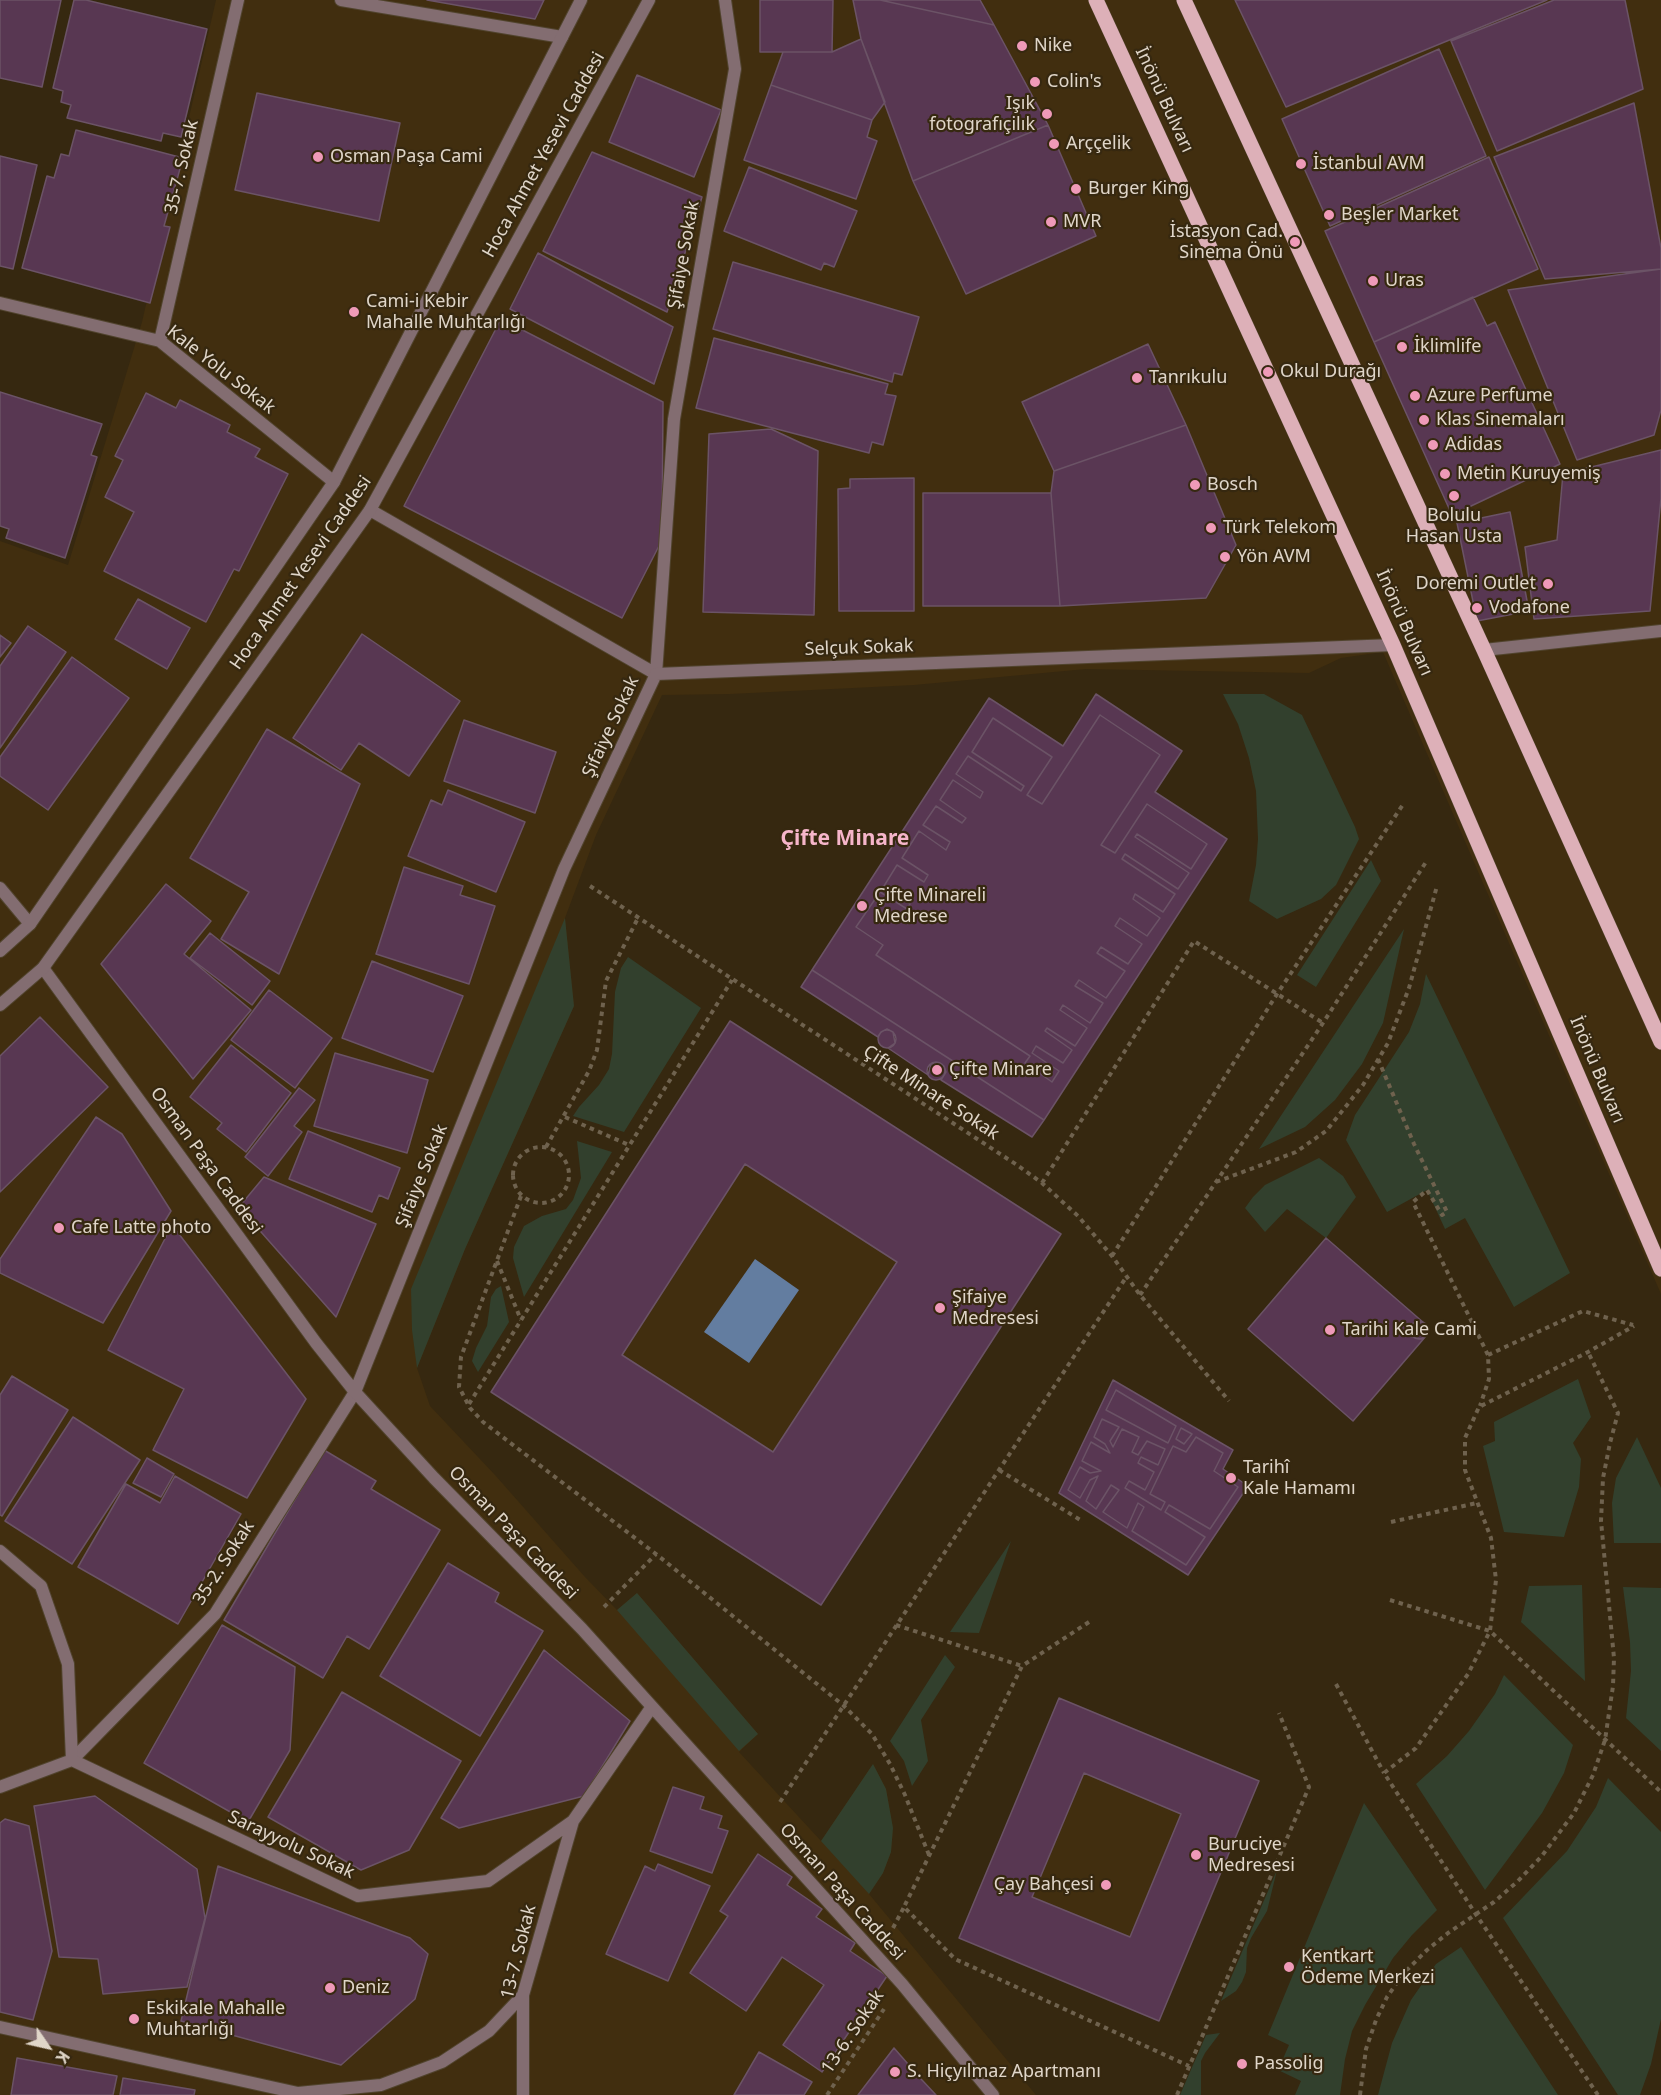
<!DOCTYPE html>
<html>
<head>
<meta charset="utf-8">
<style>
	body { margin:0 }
	#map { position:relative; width:1661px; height:2095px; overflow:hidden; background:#362810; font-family:"Noto Sans",sans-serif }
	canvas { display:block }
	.north { position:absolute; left:18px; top:2017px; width:60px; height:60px; -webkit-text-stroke:4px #362810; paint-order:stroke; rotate:124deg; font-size:16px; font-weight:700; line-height:24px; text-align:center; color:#e0d6c9 }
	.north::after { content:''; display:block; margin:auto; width:21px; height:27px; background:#e0d6c9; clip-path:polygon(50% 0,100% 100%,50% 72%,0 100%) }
</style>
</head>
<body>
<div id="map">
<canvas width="1661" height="2095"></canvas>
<div class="north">K</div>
</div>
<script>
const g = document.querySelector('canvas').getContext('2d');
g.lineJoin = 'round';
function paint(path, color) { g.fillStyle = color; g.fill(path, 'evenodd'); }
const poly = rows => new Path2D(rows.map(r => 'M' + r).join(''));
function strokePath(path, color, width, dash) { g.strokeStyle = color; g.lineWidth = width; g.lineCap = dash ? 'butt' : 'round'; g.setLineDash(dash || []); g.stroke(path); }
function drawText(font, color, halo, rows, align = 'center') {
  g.font = font + ' "Noto Sans",sans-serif'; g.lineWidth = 4.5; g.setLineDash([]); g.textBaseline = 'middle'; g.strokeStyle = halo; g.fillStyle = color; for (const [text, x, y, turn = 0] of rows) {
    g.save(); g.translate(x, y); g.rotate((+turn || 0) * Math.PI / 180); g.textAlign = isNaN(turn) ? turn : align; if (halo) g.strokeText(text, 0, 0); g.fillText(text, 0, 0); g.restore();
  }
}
paint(poly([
	[216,0,1661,0,1661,1294,1383,652,1341,658,1309,673,1086,669,914,685,730,694,662,695,596,835,565,918,574,1006,465,1249,417,1368,430,1406,495,1475,585,1577,617,1610,637,1593,758,1734,739,1752,821,1841,873,1764,886,1789,893,1828,891,1852,883,1873,869,1894,1036,2095,0,2095,0,541,68,565,142,322],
	[730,1021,1061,1234,821,1605,491,1392],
	[1059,1698,1259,1781,1159,2021,959,1938]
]), '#412e0f');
paint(poly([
	[1223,694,1264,694,1302,715,1355,827,1359,839,1336,885,1321,899,1277,919,1249,901,1256,865,1258,839,1256,791,1249,758,1238,724],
	[1371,860,1381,881,1316,987,1297,975],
	[565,918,574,1006,465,1249,417,1368,412,1330,411,1289],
	[1404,929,1383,1023,1362,1064,1335,1100,1305,1127,1259,1149],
	[628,957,701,1008,624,1132,573,1116,579,1107,599,1085,609,1069,612,1054,615,992,621,968],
	[1426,974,1570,1273,1514,1307,1465,1218,1445,1229,1427,1190,1387,1212,1346,1140,1355,1115,1409,1032,1420,1004],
	[577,1141,612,1152,524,1297,513,1258,514,1247,524,1226,542,1216,566,1209,573,1200,581,1178],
	[1319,1158,1343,1176,1356,1197,1326,1238,1287,1209,1265,1232,1245,1208,1253,1197,1265,1185],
	[501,1286,509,1322,478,1372,472,1361,476,1348,487,1326,491,1297,496,1289],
	[1578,1379,1591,1417,1573,1443,1581,1459,1579,1487,1564,1537,1504,1532,1483,1446,1495,1441,1494,1422],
	[1637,1437,1661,1488,1661,1543,1614,1543,1612,1503,1616,1478],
	[1011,1541,979,1633,950,1632],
	[1582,1585,1585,1681,1521,1622,1529,1586],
	[1623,1587,1661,1588,1661,1751,1626,1718,1631,1671,1630,1642],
	[637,1593,758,1734,739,1751,617,1610],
	[945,1655,955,1667,921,1720,928,1761,912,1786,904,1761,890,1741],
	[1504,1675,1573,1745,1564,1773,1542,1813,1485,1890,1416,1784,1447,1756,1469,1731,1495,1694],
	[873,1764,886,1789,893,1828,891,1852,883,1873,869,1894,821,1841],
	[1608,1778,1661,1832,1661,2019,1651,2064,1640,2095,1618,2095,1503,1918,1567,1851,1596,1807],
	[1364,1803,1437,1910,1412,1935,1393,1958,1365,2005,1352,2031,1345,2059,1340,2095,1295,2095,1301,2081,1278,2070,1289,2045,1268,2035],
	[1277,1870,1267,1911,1251,1938,1247,1948,1246,1972,1242,1982,1236,1991,1221,2001],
	[1461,1947,1558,2095,1378,2095,1392,2043,1411,2000,1436,1964],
	[1220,2033,1205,2053,1201,2061,1201,2095,1180,2095,1206,2035]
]), '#32402d');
paint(poly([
	[755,1259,799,1290,749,1363,704,1332]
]), '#637da0');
const building = poly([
	[0,0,61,0,42,87,0,78,0,0],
	[74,0,86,0,207,29,181,137,163,133,161,141,67,118,71,105,61,102,63,91,53,88,74,0],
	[427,0,544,0,535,19,427,0],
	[760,0,833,0,832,52,760,52,760,0],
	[853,0,880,0,994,25,1048,125,913,181,861,39,853,0],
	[880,0,980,0,994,25,880,0],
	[1235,0,1547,0,1286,107,1235,0],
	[1554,0,1625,0,1643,89,1497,151,1451,41,1554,0],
	[861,39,885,102,872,120,771,85,783,52,832,52,861,39],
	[1439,49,1486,156,1330,226,1282,119,1439,49],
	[637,75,721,110,694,177,609,142,637,75],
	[771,85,872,120,867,137,877,141,856,199,744,160,771,85],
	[257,93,400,123,379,221,235,190,257,93],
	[1634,103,1661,248,1661,269,1545,279,1494,157,1634,103],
	[1048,125,1096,236,966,294,913,181,1048,125],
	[76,130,183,158,164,226,170,227,150,303,22,268,47,176,54,178,61,154,69,156,76,130],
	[592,152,702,197,667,312,543,251,592,152],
	[0,156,37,165,13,269,0,266,0,156],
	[1489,157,1538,269,1374,342,1325,231,1489,157],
	[749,167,857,211,834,267,824,263,821,270,724,231,749,167],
	[538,253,673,327,654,384,510,309,538,253],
	[733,262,919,317,902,375,894,373,892,382,713,329,733,262],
	[1661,269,1661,410,1654,435,1577,460,1508,290,1661,269],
	[1473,297,1487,326,1495,322,1560,464,1452,515,1374,342,1473,297],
	[501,319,663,402,662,540,622,618,404,506,501,319],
	[714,338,888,384,885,394,896,396,883,445,872,442,869,453,696,408,714,338],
	[1148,344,1186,425,1054,471,1022,402,1148,344],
	[0,392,102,424,91,455,97,457,65,558,6,538,9,529,0,526,0,392],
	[146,393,176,408,180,400,230,425,227,432,260,449,255,457,288,474,239,571,234,569,206,622,104,571,134,512,105,497,123,460,115,456,146,393],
	[1186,425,1236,545,1206,598,1060,606,1051,493,1054,471,1186,425],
	[771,429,818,451,814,615,703,612,709,434,771,429],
	[1661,450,1661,498,1650,611,1534,619,1525,547,1557,540,1563,474,1661,450],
	[914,478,914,611,839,611,838,489,850,488,850,479,914,478],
	[923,493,1051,493,1060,606,923,606,923,493],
	[1510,512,1529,611,1477,621,1457,523,1510,512],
	[138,599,190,628,167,669,115,639,138,599],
	[28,626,66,652,0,748,0,666,28,626],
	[362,634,460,701,409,776,359,743,341,770,293,738,362,634],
	[0,635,11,643,0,657,0,635],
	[72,657,129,698,48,810,0,776,0,757,72,657],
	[1096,694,1182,751,1155,792,1227,839,1044,1120,812,970,989,698,1063,746,1096,694],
	[1100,715,1160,755,1101,845,1115,853,1147,804,1207,844,1191,869,1137,834,1135,837,1189,873,1178,889,1125,854,1122,859,1175,894,1163,912,1135,894,1133,899,1160,918,1147,936,1120,918,1115,926,1142,944,1128,964,1101,947,1097,953,1125,971,1106,998,1079,980,1075,986,1103,1003,1090,1023,1063,1005,1060,1010,1087,1028,1075,1046,1047,1028,1045,1031,1072,1050,1063,1063,1036,1046,1032,1053,1059,1071,1052,1082,1025,1063,1030,1056,876,955,883,945,856,927,880,892,907,909,910,904,884,886,897,865,924,882,928,875,902,858,919,831,946,850,950,842,923,825,936,806,962,823,966,818,940,800,953,780,980,798,983,792,956,774,968,756,1021,791,1024,786,972,752,993,718,1052,757,1027,795,1042,804,1100,715],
	[1100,715,1160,755,1101,845,1115,853,1147,804,1207,844,1191,869,1137,834,1135,837,1189,873,1178,889,1125,854,1122,859,1175,894,1163,912,1135,894,1133,899,1160,918,1147,936,1120,918,1115,926,1142,944,1128,964,1101,947,1097,953,1125,971,1106,998,1079,980,1075,986,1103,1003,1090,1023,1063,1005,1060,1010,1087,1028,1075,1046,1047,1028,1045,1031,1072,1050,1063,1063,1036,1046,1032,1053,1059,1071,1052,1082,1025,1063,1030,1056,876,955,883,945,856,927,880,892,907,909,910,904,884,886,897,865,924,882,928,875,902,858,919,831,946,850,950,842,923,825,936,806,962,823,966,818,940,800,953,780,980,798,983,792,956,774,968,756,1021,791,1024,786,972,752,993,718,1052,757,1027,795,1042,804,1100,715],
	[464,720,556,752,535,813,444,781,464,720],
	[267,729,360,784,279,974,221,939,249,892,190,858,267,729],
	[448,790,525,822,496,892,408,856,431,800,442,805,448,790],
	[404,867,463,886,460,895,495,906,469,984,376,954,404,867],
	[166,884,211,921,184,954,251,1010,193,1079,101,964,166,884],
	[210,933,270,981,252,1005,190,958,210,933],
	[372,961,463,996,433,1072,342,1038,372,961],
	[812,970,1044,1120,1032,1137,941,1080,946,1072,944,1066,940,1063,931,1064,928,1075,888,1048,895,1043,893,1032,887,1029,881,1032,878,1037,801,987,812,970],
	[269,990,332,1038,295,1088,231,1040,269,990],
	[40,1017,108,1087,0,1192,0,1056,40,1017],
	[730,1021,1061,1234,821,1605,491,1392,730,1021],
	[745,1164,897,1262,773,1452,622,1355,745,1164],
	'878 1039a9 9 0 1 1 18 0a9 9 0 1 1-18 0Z',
	[231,1045,291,1093,246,1152,217,1129,222,1123,190,1097,231,1045],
	[335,1053,428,1080,407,1153,314,1126,335,1053],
	'927 1071a9 9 0 1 1 18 0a9 9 0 1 1-18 0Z',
	[299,1088,315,1100,294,1126,302,1132,268,1176,245,1157,299,1088],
	[96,1117,122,1134,171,1211,103,1323,0,1273,0,1259,96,1117],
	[308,1131,400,1168,388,1199,379,1195,372,1212,289,1179,308,1131],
	[264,1177,376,1224,336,1317,239,1207,264,1177],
	[172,1225,306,1399,247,1498,153,1450,184,1389,108,1350,172,1225],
	[1326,1238,1424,1323,1415,1322,1410,1326,1409,1332,1412,1337,1421,1339,1426,1336,1353,1421,1248,1329,1326,1238],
	'1410 1330a9 9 0 1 1 18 0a9 9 0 1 1-18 0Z',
	[12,1376,68,1410,2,1516,0,1515,0,1395,12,1376],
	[1113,1380,1233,1450,1223,1469,1248,1486,1188,1575,1059,1493,1113,1380],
	[1116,1390,1176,1426,1168,1443,1106,1410,1116,1390],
	[1102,1419,1119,1427,1110,1441,1113,1447,1122,1429,1139,1437,1132,1452,1138,1455,1147,1441,1165,1449,1158,1465,1141,1457,1138,1463,1154,1472,1145,1490,1129,1481,1125,1488,1161,1510,1165,1502,1150,1494,1173,1446,1186,1452,1196,1437,1223,1453,1214,1471,1238,1487,1210,1529,1169,1505,1165,1512,1205,1537,1186,1565,1132,1531,1144,1507,1138,1503,1127,1528,1103,1512,1119,1490,1111,1485,1096,1509,1086,1501,1098,1476,1090,1480,1080,1498,1068,1490,1080,1467,1090,1473,1101,1471,1082,1461,1091,1442,1110,1453,1105,1444,1094,1437,1102,1419],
	[1181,1428,1192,1434,1184,1444,1176,1439,1181,1428],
	[1116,1390,1176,1426,1168,1443,1106,1410,1116,1390],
	[73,1417,140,1460,72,1564,5,1521,73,1417],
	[1102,1419,1119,1427,1110,1441,1113,1447,1122,1429,1139,1437,1132,1452,1138,1455,1147,1441,1165,1449,1158,1465,1141,1457,1138,1463,1154,1472,1145,1490,1129,1481,1125,1488,1161,1510,1165,1502,1150,1494,1173,1446,1186,1452,1196,1437,1223,1453,1214,1471,1238,1487,1210,1529,1169,1505,1165,1512,1205,1537,1186,1565,1132,1531,1144,1507,1138,1503,1127,1528,1103,1512,1119,1490,1111,1485,1096,1509,1086,1501,1098,1476,1090,1480,1080,1498,1068,1490,1080,1467,1090,1473,1101,1471,1082,1461,1091,1442,1110,1453,1105,1444,1094,1437,1102,1419],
	[1181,1428,1192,1434,1184,1444,1176,1439,1181,1428],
	[324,1450,376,1481,371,1489,440,1530,369,1649,347,1636,323,1678,224,1620,324,1450],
	[147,1458,174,1474,161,1497,133,1483,147,1458],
	[175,1476,241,1514,178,1624,78,1567,126,1484,160,1503,175,1476],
	[448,1563,499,1593,495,1602,543,1631,480,1736,380,1676,448,1563],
	[222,1625,295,1667,290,1750,248,1822,144,1763,222,1625],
	[544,1650,630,1721,584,1796,459,1828,441,1818,544,1650],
	[342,1692,461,1761,409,1850,361,1870,268,1817,342,1692],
	[1059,1698,1259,1781,1159,2021,959,1938,1059,1698],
	[1084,1773,1181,1814,1130,1937,1032,1897,1084,1773],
	[673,1787,704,1797,700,1809,722,1816,718,1828,728,1831,712,1873,650,1851,673,1787],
	[95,1796,197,1869,205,1918,187,1987,103,1994,98,1959,59,1957,34,1806,95,1796],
	[5,1819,29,1826,52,1951,33,2020,0,2012,0,1823,5,1819],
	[758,1854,792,1877,787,1885,822,1909,816,1917,855,1943,850,1951,887,1976,822,2072,783,2045,824,1985,782,1957,746,2011,690,1973,728,1916,720,1911,758,1854],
	[658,1864,710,1886,668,1981,606,1954,645,1866,655,1871,658,1864],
	[218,1866,410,1938,428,1954,415,1999,341,2065,181,2021,218,1866],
	[894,2048,922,2080,936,2095,858,2095,894,2048],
	[759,2052,812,2082,804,2095,734,2095,759,2052],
	[17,2058,117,2076,113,2095,11,2095,17,2058],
	[123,2078,195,2090,194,2095,120,2095,123,2078]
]);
paint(building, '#583752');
strokePath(building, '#6b5366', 1.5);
const pedestrian = poly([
	[370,510,656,674,674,419,735,69,725,0],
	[72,1760,215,1614,355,1392]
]);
const minor = poly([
	[341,0,562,37],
	[0,303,160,341,334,482],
	[160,341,238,0],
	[1484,650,1661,631],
	[0,888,30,924],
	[43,968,316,1343,355,1392,434,1478,582,1629,902,1984,993,2095],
	[355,1392,564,869,656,674,1393,645],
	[0,1551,41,1586,68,1664,72,1760],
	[0,1787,72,1760,358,1896,488,1881,573,1821,651,1708],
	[0,2027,298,2093,381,2085,442,2062,489,2031,523,1995],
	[523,2095,523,1995,573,1821]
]);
const tertiary = poly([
	[0,951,30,924,334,482,581,0],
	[0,1005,43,968,370,510,649,0]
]);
const primary = poly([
	[1096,0,1393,645,1661,1269],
	[1184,0,1484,650,1661,1042]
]);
strokePath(pedestrian, '#51442e', 14);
strokePath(minor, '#51442e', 14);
strokePath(tertiary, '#51442e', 14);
strokePath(primary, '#51442e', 16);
strokePath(poly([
	[590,886,1017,1165,1042,1183,1078,1216,1112,1256,1140,1295,1229,1401],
	[1378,1059,1414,1144,1447,1212,1442,1215,1427,1190,1413,1202,1488,1355,1489,1379,1480,1406],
	[565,1117,629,1145],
	'513 1175a28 28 0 1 1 56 0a28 28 0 1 1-56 0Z',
	[546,1147,589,1071,597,1050,606,981,638,918],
	[1216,1182,1296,1152,1326,1131,1363,1085,1388,1043,1409,988,1437,886],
	[1042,1183,1194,941,1323,1023],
	[521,1196,461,1357,459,1387,470,1408,483,1422,656,1554,843,1705,872,1734,890,1764,905,1795,929,1855],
	[1112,1256,1277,994,1404,803],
	[497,1261,521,1320],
	[1140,1295,1323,1023,1426,862],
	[1488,1355,1583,1311,1633,1325],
	[469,1404,732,980],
	[999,1470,1082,1521],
	[1391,1522,1477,1503],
	[1390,1600,1490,1631,1661,1792],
	[604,1607,656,1554],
	[1089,1622,1022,1666,904,1907,955,1959,1189,2066],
	[896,1625,1022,1666],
	[1336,1684,1384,1773],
	[780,1802,1127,1276],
	[893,1928,904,1907],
	[827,2095,884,2009],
	[1177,2095,1309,1787,1279,1713],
	[1360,2095,1366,2049,1376,2020,1387,1997,1404,1973,1427,1950,1448,1933,1494,1902,1518,1881,1541,1857,1574,1813,1593,1775,1605,1740,1613,1686,1614,1658,1601,1521,1603,1478,1610,1443,1618,1413,1588,1352],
	[1598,2095,1475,1913,1384,1773,1416,1748,1468,1674,1490,1631,1496,1580,1491,1538,1465,1470,1465,1438,1479,1407,1588,1352,1634,1326]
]), '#6f624e', 4, [4.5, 4.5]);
strokePath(pedestrian, '#836d71', 12);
strokePath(minor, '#836d71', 12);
strokePath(tertiary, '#836d71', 12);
strokePath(primary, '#ddb0b8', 15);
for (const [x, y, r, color] of [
	[1022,46,6,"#ef9ab8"],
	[1035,82,6,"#ef9ab8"],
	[1047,114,6,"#ef9ab8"],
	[1054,144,6,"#ef9ab8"],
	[318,157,6,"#ef9ab8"],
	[1301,164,6,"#ef9ab8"],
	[1076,189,6,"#ef9ab8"],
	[1329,215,6,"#ef9ab8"],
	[1051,222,6,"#ef9ab8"],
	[1295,242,6,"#ef9ab8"],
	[1373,281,6,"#ef9ab8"],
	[354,312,6,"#ef9ab8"],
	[1402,347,6,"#ef9ab8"],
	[1268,372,6,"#ef9ab8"],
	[1137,378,6,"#ef9ab8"],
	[1415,396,6,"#ef9ab8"],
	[1424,420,6,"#ef9ab8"],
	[1433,445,6,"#ef9ab8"],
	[1445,474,6,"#ef9ab8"],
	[1195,485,6,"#ef9ab8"],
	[1454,496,6,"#ef9ab8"],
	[1211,528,6,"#ef9ab8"],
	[1225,557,6,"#ef9ab8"],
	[1548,584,6,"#ef9ab8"],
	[1477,608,6,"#ef9ab8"],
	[862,906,6,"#ef9ab8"],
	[937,1070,6,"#ef9ab8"],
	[59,1228,6,"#ef9ab8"],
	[940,1308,6,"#ef9ab8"],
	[1330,1330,6,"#ef9ab8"],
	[1231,1478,6,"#ef9ab8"],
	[1196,1855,6,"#ef9ab8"],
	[1106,1885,6,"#ef9ab8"],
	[1289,1967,6,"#ef9ab8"],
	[330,1988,6,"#ef9ab8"],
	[134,2019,6,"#ef9ab8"],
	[1242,2064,6,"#ef9ab8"],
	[895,2072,6,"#ef9ab8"]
]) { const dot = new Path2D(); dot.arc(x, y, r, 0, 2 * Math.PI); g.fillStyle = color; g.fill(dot); strokePath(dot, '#362810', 2); }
drawText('18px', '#e0d6c9', '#362810', [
	["Nike",1034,46],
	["Colin's",1047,82],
	["Işık",1035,104,"right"],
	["fotografıçilık",1035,125,"right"],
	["Arççelik",1066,144],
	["Osman Paşa Cami",330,157],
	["İstanbul AVM",1313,164],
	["Burger King",1088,189],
	["Beşler Market",1341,215],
	["MVR",1063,222],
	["İstasyon Cad.",1283,232,"right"],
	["Sinema Önü",1283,253,"right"],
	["Uras",1385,281],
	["Cami-i Kebir",366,302],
	["Mahalle Muhtarlığı",366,323],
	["İklimlife",1414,347],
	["Okul Durağı",1280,372],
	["Tanrıkulu",1149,378],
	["Azure Perfume",1427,396],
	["Klas Sinemaları",1436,420],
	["Adidas",1445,445],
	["Metin Kuruyemiş",1457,474],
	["Bosch",1207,485],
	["Bolulu",1454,516,"center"],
	["Hasan Usta",1454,537,"center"],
	["Türk Telekom",1223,528],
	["Yön AVM",1237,557],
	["Doremi Outlet",1536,584,"right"],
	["Vodafone",1489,608],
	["Çifte Minareli",874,896],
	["Medrese",874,917],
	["Çifte Minare",949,1070],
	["Cafe Latte photo",71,1228],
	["Şifaiye",952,1298],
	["Medresesi",952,1319],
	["Tarihi Kale Cami",1342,1330],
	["Tarihî",1243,1468],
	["Kale Hamamı",1243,1489],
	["Buruciye",1208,1845],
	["Medresesi",1208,1866],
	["Çay Bahçesi",1094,1885,"right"],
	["Kentkart",1301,1957],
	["Ödeme Merkezi",1301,1978],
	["Deniz",342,1988],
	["Eskikale Mahalle",146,2009],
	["Muhtarlığı",146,2030],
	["Passolig",1254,2064],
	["S. Hiçyılmaz Apartmanı",907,2072]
], 'left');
drawText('18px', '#e0d6c9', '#362810', [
	["İnönü Bulvarı",1164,100,65],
	["Hoca Ahmet Yesevi Caddesi",544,155,-61],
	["35-7. Sokak",182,167,-77],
	["Şifaiye Sokak",684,255,-80],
	["Kale Yolu Sokak",221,370,38],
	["Hoca Ahmet Yesevi Caddesi",301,573,-55],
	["İnönü Bulvarı",1404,623,66],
	["Selçuk Sokak",859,648,-2],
	["Şifaiye Sokak",611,727,-65],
	["İnönü Bulvarı",1597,1070,67],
	["Çifte Minare Sokak",931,1093,33],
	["Osman Paşa Caddesi",206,1161,54],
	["Şifaiye Sokak",422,1176,-68],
	["Osman Paşa Caddesi",513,1533,46],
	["35-2. Sokak",224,1563,-57],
	["Sarayyolu Sokak",291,1845,25],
	["Osman Paşa Caddesi",842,1892,48],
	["13-7. Sokak",519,1952,-76],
	["13-6. Sokak",853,2032,-56]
]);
drawText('bold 21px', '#f6b5ca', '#362810', [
	["Çifte Minare",845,839]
]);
</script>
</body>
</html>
